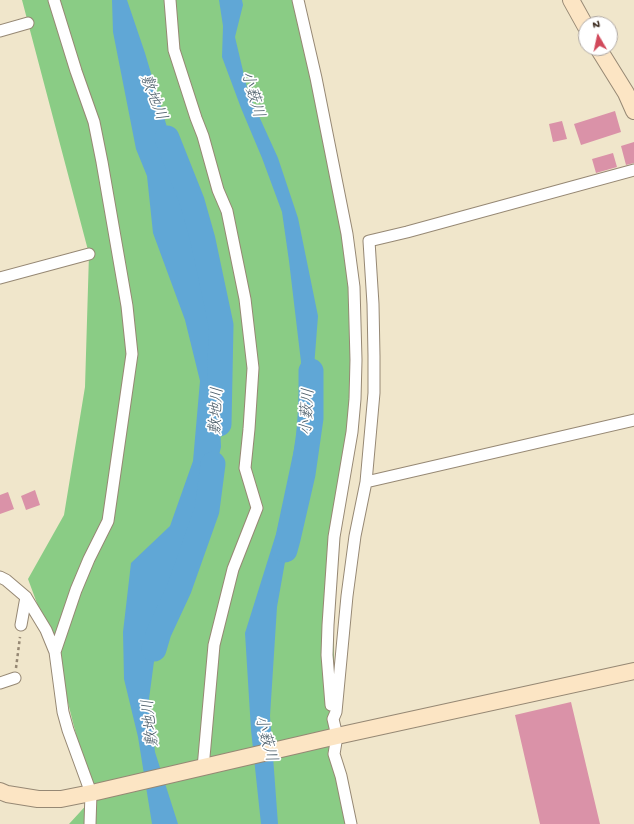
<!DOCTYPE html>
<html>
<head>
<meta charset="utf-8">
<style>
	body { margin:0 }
	#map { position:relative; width:634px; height:824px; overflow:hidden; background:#f0e6cb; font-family:"Gochi Hand",sans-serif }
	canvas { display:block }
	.north { position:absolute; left:578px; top:16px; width:40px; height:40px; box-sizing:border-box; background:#fff; border:1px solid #b1aaa5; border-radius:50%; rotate:351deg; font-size:11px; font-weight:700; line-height:16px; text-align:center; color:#3b2a1e }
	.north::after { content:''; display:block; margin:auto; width:14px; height:18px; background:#d1495b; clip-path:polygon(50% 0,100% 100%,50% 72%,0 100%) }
</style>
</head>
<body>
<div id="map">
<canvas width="634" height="824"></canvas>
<div class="north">N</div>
</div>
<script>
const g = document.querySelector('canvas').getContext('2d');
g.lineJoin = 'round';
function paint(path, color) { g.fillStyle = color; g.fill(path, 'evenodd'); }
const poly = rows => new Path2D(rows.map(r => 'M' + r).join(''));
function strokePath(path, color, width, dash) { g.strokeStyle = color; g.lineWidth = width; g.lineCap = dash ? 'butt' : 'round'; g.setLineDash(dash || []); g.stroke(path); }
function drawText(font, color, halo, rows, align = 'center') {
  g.font = font + ' "Gochi Hand","Klee One",sans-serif'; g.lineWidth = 3.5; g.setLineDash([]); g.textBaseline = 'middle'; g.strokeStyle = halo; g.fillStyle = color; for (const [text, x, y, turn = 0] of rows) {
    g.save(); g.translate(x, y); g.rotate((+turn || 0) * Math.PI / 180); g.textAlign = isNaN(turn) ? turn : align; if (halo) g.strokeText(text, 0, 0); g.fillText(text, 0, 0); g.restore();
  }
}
paint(poly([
	[22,0,297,0,345,222,353,330,353,428,331,575,337,736,347,824,69,824,91,800,91,793,55,652,28,579,64,515,85,387,89,254]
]), '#8acc85');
paint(poly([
	[112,0,127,0,145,53,180,171,199,225,214,294,220,337,219,398,221,447,202,525,157,639,149,699,155,752,178,824,152,824,138,737,124,679,123,632,131,563,170,526,193,461,200,381,185,320,153,233,147,176,136,149,113,32],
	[219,0,242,0,243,5,235,37,248,92,278,158,298,218,318,316,311,406,293,517,277,607,270,716,278,824,261,824,251,730,245,633,276,534,296,440,301,362,289,261,282,212,262,158,241,108,222,57,223,26]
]), '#60a7d6');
strokePath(poly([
	[167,138,192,201,203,240,221,325,219,424],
	[285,550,288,539,303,474,311,418,311,371],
	[154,649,159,632,179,589,207,510,213,464]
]), '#60a7d6', 25);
paint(poly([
	[615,111,621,132,581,145,574,124],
	[562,121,567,139,553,142,549,124],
	[634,142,634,163,626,165,621,146],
	[613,153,617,167,596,173,592,159],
	[35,490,40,505,26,510,21,496],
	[8,492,14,509,0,514,0,495],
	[571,702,600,824,540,824,515,715]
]), '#da92a8');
const street = poly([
	[54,0,76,71,94,122,102,162,127,306,132,354,108,521,89,559,76,590,55,652],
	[170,0,174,50,196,118,203,136,218,190,227,211,245,299,253,368,249,429,245,468,257,508,233,569,214,645,203,768],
	[298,0,316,78,347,234,354,287,356,360,355,399,352,432,334,537,328,625,327,655,331,705],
	[0,31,28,23],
	[0,278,89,254],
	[366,482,634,420],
	[0,577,6,580,26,597,46,630,55,652,63,712,68,730,91,793,90,824],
	[21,625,26,597],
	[0,683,15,678],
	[351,824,341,776,334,754,337,736,333,719,336,712,347,596,355,536,366,482,374,393,374,356,373,304,369,241,407,232,634,170]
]);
const secondary = poly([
	[571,0,586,27],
	[598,48,626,93,634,111],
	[0,791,7,794,38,799,61,799,96,792,337,736,634,671]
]);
strokePath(street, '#968874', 13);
strokePath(secondary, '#968874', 18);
strokePath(poly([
	[16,668,20,637]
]), '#968874', 2.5, [3, 3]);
strokePath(street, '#fff', 11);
strokePath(secondary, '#fce5c4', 16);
drawText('italic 16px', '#4a5c68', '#fff', [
	["小薮川",251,95,74],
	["敷地川",152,98,69],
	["敷地川",218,411,-87],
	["小薮川",309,412,-87],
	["敷地川",152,723,-96],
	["小薮川",264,739,75]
]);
</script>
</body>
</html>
